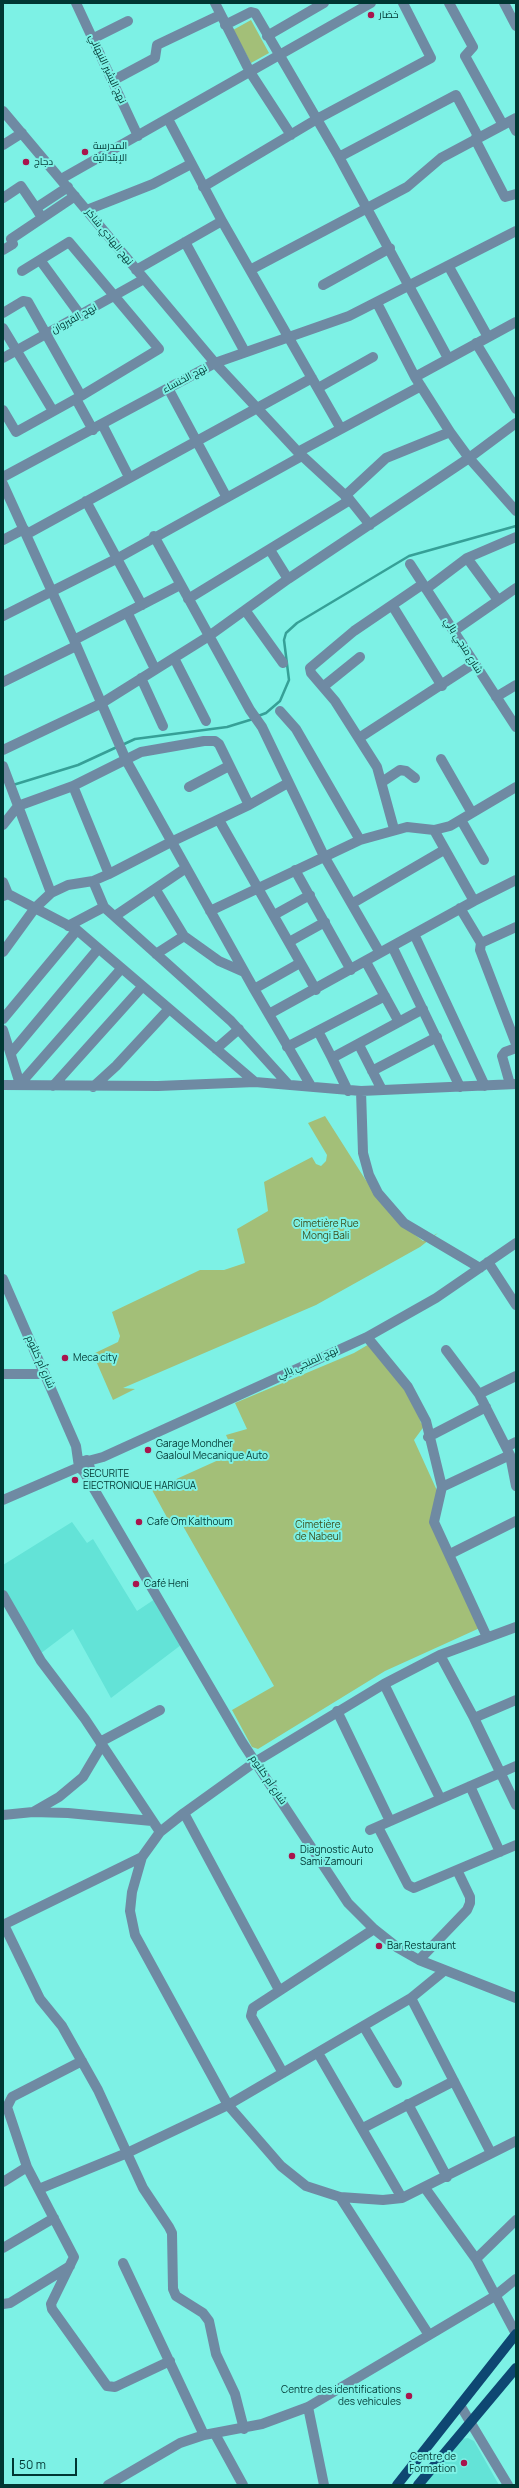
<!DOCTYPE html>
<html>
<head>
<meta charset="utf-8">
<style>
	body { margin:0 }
	#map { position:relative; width:519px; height:2488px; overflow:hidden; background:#7df1e5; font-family:Manrope,sans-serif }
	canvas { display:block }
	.frame { position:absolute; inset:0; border:4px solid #003733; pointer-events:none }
	.scale { position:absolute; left:12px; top:2458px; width:65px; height:18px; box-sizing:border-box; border:2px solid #003733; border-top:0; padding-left:5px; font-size:12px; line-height:14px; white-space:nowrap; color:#003733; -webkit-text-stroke:3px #7df1e5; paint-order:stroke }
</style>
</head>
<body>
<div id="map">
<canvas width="519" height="2488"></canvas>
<div class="frame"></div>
<div class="scale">50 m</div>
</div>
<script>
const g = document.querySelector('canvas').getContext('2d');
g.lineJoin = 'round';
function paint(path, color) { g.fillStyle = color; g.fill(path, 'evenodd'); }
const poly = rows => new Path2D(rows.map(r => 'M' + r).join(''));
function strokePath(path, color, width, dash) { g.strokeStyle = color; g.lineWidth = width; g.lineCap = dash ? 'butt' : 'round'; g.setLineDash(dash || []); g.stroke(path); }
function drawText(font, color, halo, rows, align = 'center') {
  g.font = font + ' Manrope,Cairo,sans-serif'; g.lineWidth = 4; g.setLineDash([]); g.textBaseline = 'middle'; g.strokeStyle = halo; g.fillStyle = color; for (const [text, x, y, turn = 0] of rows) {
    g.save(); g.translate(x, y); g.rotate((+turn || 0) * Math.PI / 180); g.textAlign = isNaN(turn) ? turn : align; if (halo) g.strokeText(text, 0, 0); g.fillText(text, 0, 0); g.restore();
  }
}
paint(poly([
	[72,1522,87,1543,93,1539,137,1611,155,1599,181,1645,111,1698,73,1629,36,1657,3,1603,3,1565],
	[468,2438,474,2441,499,2485,423,2485,461,2439]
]), '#63e3d7');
paint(poly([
	[251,20,269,53,251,63,233,30],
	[325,1116,365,1179,398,1222,423,1241,438,1233,420,1247,316,1305,123,1388,135,1389,113,1400,93,1354,118,1342,120,1336,112,1312,200,1270,224,1270,245,1263,237,1229,268,1211,264,1182,312,1157,316,1164,321,1166,326,1161,327,1155,308,1123],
	[371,1343,412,1395,421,1423,425,1425,414,1440,439,1495,431,1519,482,1627,385,1671,258,1749,252,1747,232,1710,274,1686,179,1519,170,1523,152,1490,234,1453,226,1435,247,1429,235,1403,354,1353]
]), '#a3bf78');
strokePath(poly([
	[258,716,266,713,280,701,289,680,284,640,286,633,297,623,409,556,516,526],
	[122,745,135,739,227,727,253,719],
	[13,785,78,765,117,747]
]), '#36a097', 2.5);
strokePath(poly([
	[76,3,138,136],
	[215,3,250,72,291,135],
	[449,3,473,47,465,56,503,125],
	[504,3,516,26],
	[225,25,251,12,255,13,339,157,448,358],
	[267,36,324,3],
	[92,39,128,21],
	[112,81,155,58,157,45,220,15],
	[3,111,215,363,298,452,350,500,370,525],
	[168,119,222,221,341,429],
	[511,121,516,131],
	[475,139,505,197,516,194],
	[3,145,22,133],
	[339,157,456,95,479,138],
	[61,179,371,3],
	[203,187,317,119,431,58,403,3],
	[3,198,21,186,36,208],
	[87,210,153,184,191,164],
	[42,218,36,208,68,187],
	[185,242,245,352],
	[3,250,13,244,11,239,75,196],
	[40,260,81,316],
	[449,267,488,337],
	[136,270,222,221],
	[250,270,407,187,441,158,516,118],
	[323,285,390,248],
	[377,303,415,377,450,432,469,458,516,511],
	[3,313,23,301,28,302,81,396],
	[3,328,53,411],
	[476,343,516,409],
	[3,358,144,279],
	[415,377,516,322],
	[168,388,226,496],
	[318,388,373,357],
	[76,399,93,430],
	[3,410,16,432,81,396,159,349,69,242,22,271],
	[102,424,129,477],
	[298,452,421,386],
	[3,477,215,363,349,316,516,231],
	[3,484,74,640,180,585],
	[345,496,386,458,450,432],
	[86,501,142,605],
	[27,534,312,378],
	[154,536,250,710,262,727,324,856,380,953],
	[3,540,24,529],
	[270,550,288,579],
	[467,558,498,600],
	[410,564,516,727],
	[426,589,467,558,516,537],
	[188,599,350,500],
	[392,605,442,686],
	[245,610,283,663],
	[128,614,155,669],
	[3,616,118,558,302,456],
	[454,631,516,588],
	[74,640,126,760,254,989,311,1086],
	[174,658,206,721],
	[141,678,163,726],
	[3,682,76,646],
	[324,686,360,657],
	[496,697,516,685],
	[280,711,296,729,360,840],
	[359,738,473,664],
	[3,750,102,703,209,636,288,579,469,458,516,423],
	[441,759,472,813],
	[3,766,51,893],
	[382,782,400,770,406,771,415,778],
	[73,786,109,874],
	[189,787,229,766],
	[219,820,316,990],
	[461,820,484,860],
	[3,825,18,806,73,786,141,752,204,741,215,741,219,744,249,805],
	[394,829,377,767,335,701,311,673,310,668,354,631,423,584],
	[434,830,474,901],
	[295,870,351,970],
	[93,881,104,907,231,1021,288,1084],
	[3,882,8,894],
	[156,890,184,936,156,954],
	[3,896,8,894,77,930,255,1082],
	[353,903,444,850],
	[460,908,481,943,480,950,516,1044],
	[210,911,360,840,407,827,434,830,450,826,516,787],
	[274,915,310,895],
	[115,916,186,868],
	[68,926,104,907],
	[414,934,485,1086],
	[184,936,219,961,244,972],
	[289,942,325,922],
	[481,943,516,927],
	[392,946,460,1087],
	[3,952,35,908,51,893,68,885,93,881,109,874,171,842,249,805,288,783],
	[366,962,399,1022],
	[254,989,300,963],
	[269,1014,474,901,516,880],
	[3,1019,77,930],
	[3,1030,20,1084],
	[318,1031,332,1058],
	[359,1045,382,1090],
	[287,1047,385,996],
	[216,1049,239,1029],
	[11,1053,98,949],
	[372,1071,437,1037],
	[20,1084,121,969],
	[510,1084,502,1056,505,1052,516,1048],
	[3,1085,158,1086,255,1082,361,1091,516,1084],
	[53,1086,142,987],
	[93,1087,116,1066,168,1010],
	[348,1091,332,1058,423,1009],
	[361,1091,363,1153,369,1175,378,1193,404,1223,480,1268],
	[488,1262,516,1305],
	[3,1279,76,1446,79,1467,84,1472,90,1468,87,1460,79,1463],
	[367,1337,408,1387,426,1421,442,1487,434,1522,487,1637],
	[446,1350,479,1394,510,1455,516,1486],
	[3,1374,45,1374],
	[479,1394,516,1376],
	[428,1437,486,1407],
	[506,1447,516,1442],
	[88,1461,103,1457,367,1337,436,1298,516,1243],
	[84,1472,242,1742,348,1903,374,1929,398,1948,419,1960,516,1998],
	[442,1487,510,1455],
	[3,1500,79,1467],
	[450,1554,516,1521],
	[3,1595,41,1661,85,1719,160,1832],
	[516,1627,440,1655,384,1684,255,1762,184,1813,160,1832,142,1857,132,1892,130,1911,135,1935,228,2105,281,2166,306,2186,340,2197,383,2200,402,2198,516,2141],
	[440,1655,474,1718,516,1805],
	[384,1684,440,1798],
	[337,1711,390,1821],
	[474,1718,516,1700],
	[100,1742,160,1710],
	[470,1786,500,1852],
	[33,1812,59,1797,83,1777,102,1745],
	[184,1813,279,1990],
	[3,1815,33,1812,68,1813,152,1821],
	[378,1827,408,1885,414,1888,516,1845],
	[370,1830,516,1766],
	[3,1925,142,1857],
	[4,1925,40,1999,62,2026,98,2090,143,2188,169,2227,172,2233,173,2289,176,2296,203,2313,209,2321,216,2354,235,2394,244,2429],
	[419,1960,467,1910,470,1903,470,1897,457,1870],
	[411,1998,491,2153],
	[364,2027,397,2083],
	[318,2053,402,2198],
	[82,2061,12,2097,7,2107,27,2167,74,2257,51,2304,52,2309,107,2386,115,2387,170,2361],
	[283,2073,251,2016,253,2008,374,1929],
	[408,2104,447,2177],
	[363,2128,454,2081],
	[3,2182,27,2167],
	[425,2188,476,2259,516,2334],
	[39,2189,127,2153,228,2105,411,1998,444,1971],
	[340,2197,429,2335],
	[3,2248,54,2218],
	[476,2259,516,2220],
	[123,2263,204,2435],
	[3,2304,10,2303,70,2266],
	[460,2405,508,2485],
	[308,2407,324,2485],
	[215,2434,243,2485],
	[108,2485,180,2443,204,2435,262,2424,308,2407,495,2296,516,2279]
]), '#6f8aa3', 10);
strokePath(poly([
	[397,2485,516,2334],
	[418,2485,516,2368]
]), '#0e4772', 10);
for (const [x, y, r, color] of [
	[371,15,4,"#a8154d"],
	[85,152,4,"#a8154d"],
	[26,162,4,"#a8154d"],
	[65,1358,4,"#a8154d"],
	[148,1450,4,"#a8154d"],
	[75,1480,4,"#a8154d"],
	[139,1522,4,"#a8154d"],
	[136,1584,4,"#a8154d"],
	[292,1856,4,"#a8154d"],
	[379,1946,4,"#a8154d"],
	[409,2396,4,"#a8154d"],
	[464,2463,4,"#a8154d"]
]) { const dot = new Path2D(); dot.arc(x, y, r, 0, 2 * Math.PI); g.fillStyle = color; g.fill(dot); strokePath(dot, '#7df1e5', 1.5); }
drawText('10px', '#003733', '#7df1e5', [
	["خضار",379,15],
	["المدرسة",93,146],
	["الإبتدائية",93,158],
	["دجاج",34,162],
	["Meca city",73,1358],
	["Garage Mondher",156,1444],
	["Gaaloul Mecanique Auto",156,1456],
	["SECURITE",83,1474],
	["ElECTRONIQUE HARIGUA",83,1486],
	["Cafe Om Kalthoum",147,1522],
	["Café Heni",144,1584],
	["Diagnostic Auto",300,1850],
	["Sami Zamouri",300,1862],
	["Bar Restaurant",387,1946],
	["Centre des identifications",401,2390,"right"],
	["des vehicules",401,2402,"right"],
	["Centre de",456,2457,"right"],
	["Formation",456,2469,"right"]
], 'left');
drawText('10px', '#003733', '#7df1e5', [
	["نهج البشير النبهاني",107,69,65],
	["نهج الهادي شاكر",109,237,51],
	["نهج القيروان",74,319,-29],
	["نهج الخنساء",185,379,-28],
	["شارع منجي بالي",463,646,58],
	["شارع أم كلثوم",40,1362,66],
	["نهج المنجي بالي",308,1363,-24],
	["شارع أم كلثوم",268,1780,56]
]);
drawText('10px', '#3b4d1b', '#7df1e5', [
	["Cimetière Rue",326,1224],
	["Mongi Bali",326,1236],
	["Cimetière",318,1525],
	["de Nabeul",318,1537]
]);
</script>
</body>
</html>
